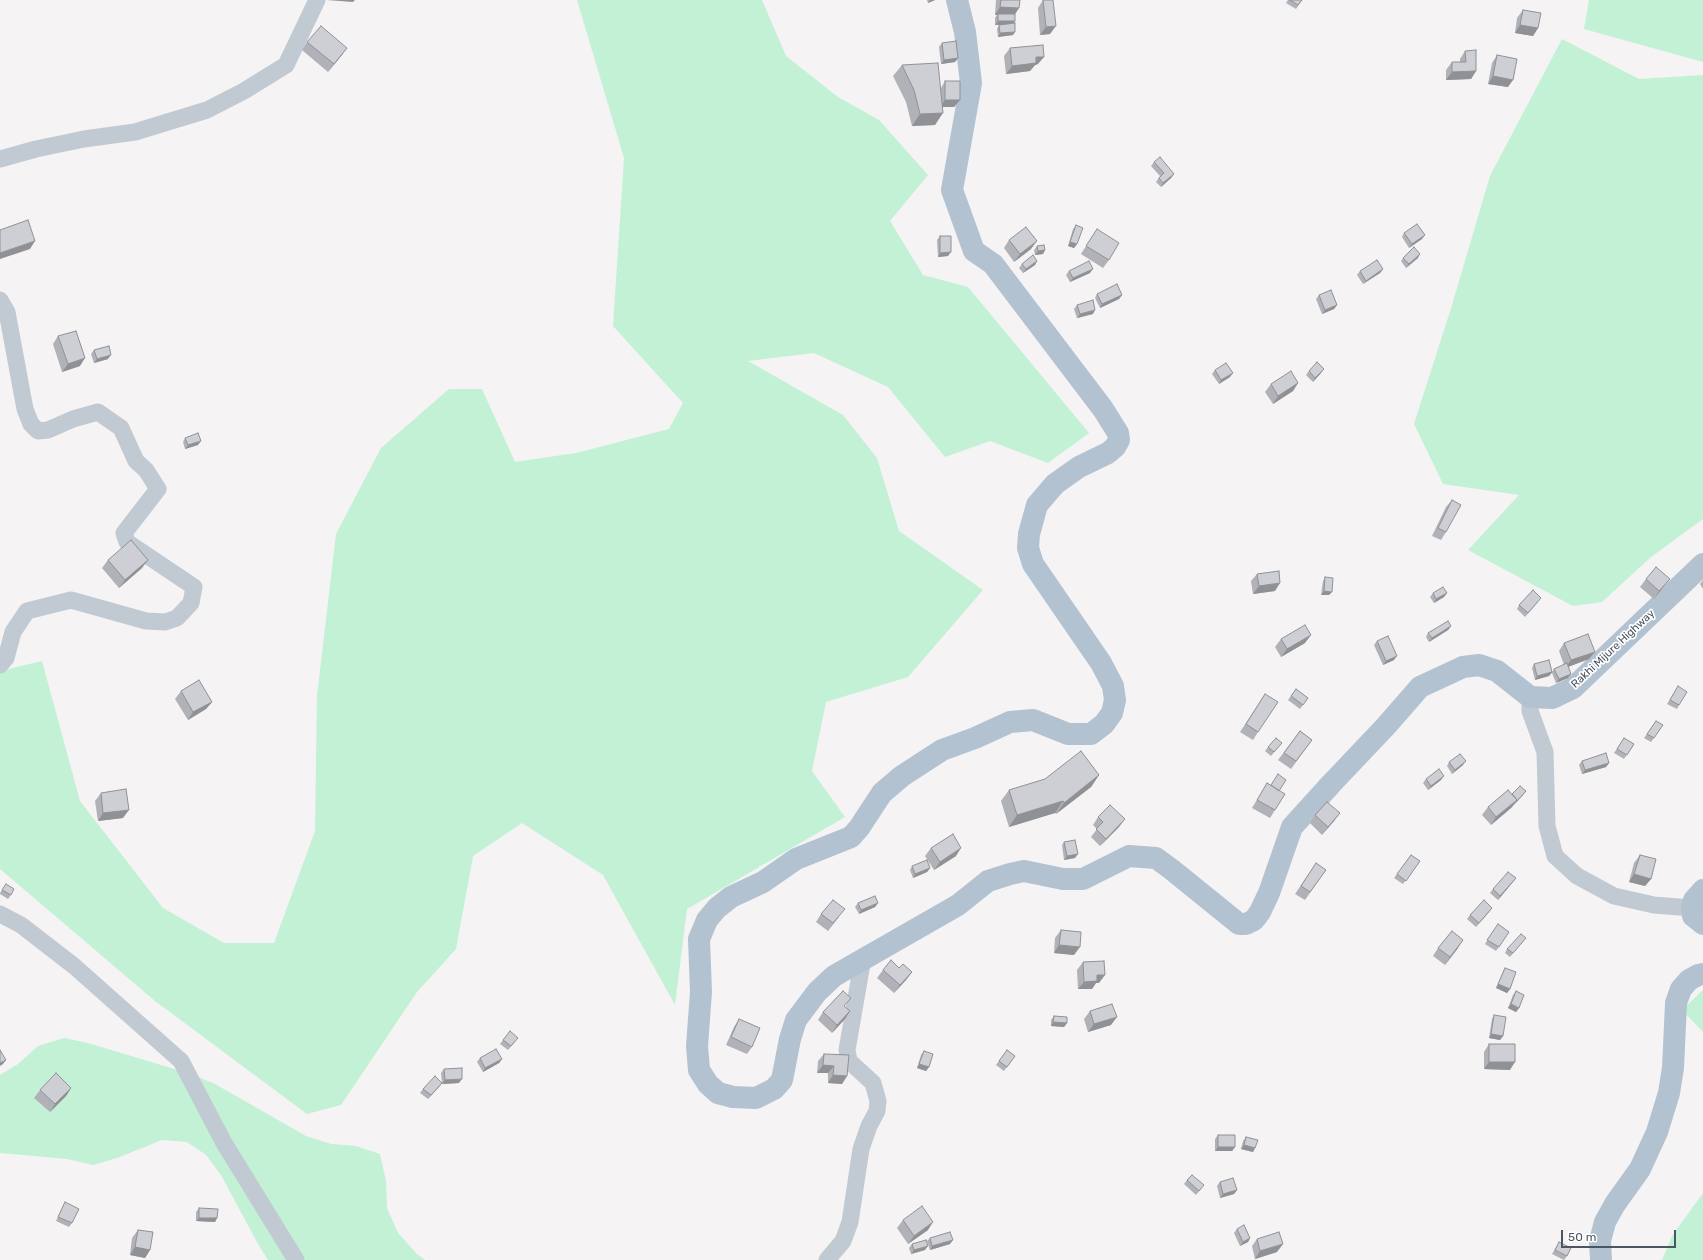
<!DOCTYPE html>
<html>
<head>
<meta charset="utf-8">
<style>
	body { margin:0 }
	#map { position:relative; width:1703px; height:1260px; overflow:hidden; background:#f5f3f3; font-family:Rubik,sans-serif }
	canvas { display:block }
	.scale { position:absolute; left:1561px; top:1230px; width:115px; height:18px; box-sizing:border-box; border:2px solid #4a5661; border-top:0; padding-left:5px; font-size:12px; line-height:14px; white-space:nowrap; color:#4a5661; -webkit-text-stroke:3px #fff; paint-order:stroke }
</style>
</head>
<body>
<div id="map">
<canvas width="1703" height="1260"></canvas>
<div class="scale">50 m</div>
</div>
<script>
const g = document.querySelector('canvas').getContext('2d');
g.lineJoin = 'round';
function paint(path, color) { g.fillStyle = color; g.fill(path, 'evenodd'); }
const poly = rows => new Path2D(rows.map(r => 'M' + r).join(''));
function strokePath(path, color, width, dash) { g.strokeStyle = color; g.lineWidth = width; g.lineCap = dash ? 'butt' : 'round'; g.setLineDash(dash || []); g.stroke(path); }
function drawText(font, color, halo, rows, align = 'center') {
  g.font = font + ' Rubik,sans-serif'; g.lineWidth = 3.5; g.setLineDash([]); g.textBaseline = 'middle'; g.strokeStyle = halo; g.fillStyle = color; for (const [text, x, y, turn = 0] of rows) {
    g.save(); g.translate(x, y); g.rotate((+turn || 0) * Math.PI / 180); g.textAlign = isNaN(turn) ? turn : align; if (halo) g.strokeText(text, 0, 0); g.fillText(text, 0, 0); g.restore();
  }
}
paint(poly([
	[577,0,762,0,786,56,838,97,879,120,928,175,890,221,923,275,968,287,1089,433,1048,463,990,441,945,457,888,387,814,353,748,361,843,415,877,458,899,531,983,590,908,677,826,702,812,771,845,817,687,909,675,1005,603,875,522,823,473,856,456,949,417,992,341,1105,307,1114,155,1001,0,869,0,671,42,661,80,801,163,908,224,943,274,943,315,831,317,696,336,534,381,448,449,389,482,389,515,462,576,453,669,429,683,403,613,326,624,158],
	[1589,0,1703,0,1703,62,1584,29],
	[1562,39,1639,79,1703,75,1703,519,1651,557,1602,602,1573,606,1468,550,1519,495,1443,484,1414,424,1452,305,1490,176],
	[1703,990,1703,1032,1682,1010],
	[64,1038,88,1043,191,1074,215,1084,306,1136,331,1144,356,1146,380,1154,386,1181,387,1208,398,1233,417,1254,425,1260,268,1260,258,1244,221,1175,206,1155,187,1142,162,1140,117,1158,93,1165,67,1159,0,1153,0,1075,18,1064,38,1046],
	[1703,1193,1703,1260,1662,1260,1672,1236]
]), '#c3f1d5');
strokePath(poly([
	[0,159,36,149,84,139,135,132,207,110,244,91,286,65,317,0],
	[0,300,7,312,25,409,31,424,38,431,48,430,73,419,98,412,121,428,136,461,146,470,158,489,124,533,127,542,194,587,191,603,177,618,165,622,146,621,71,600,27,611,13,632,6,658,0,665],
	[1530,697,1530,711,1545,752,1547,826,1555,856,1577,876,1614,896,1654,905,1692,908],
	[0,914,21,925,74,966,181,1061,224,1143,296,1260],
	[827,1260,843,1241,850,1222,861,1149,869,1126,877,1111,878,1101,873,1083,849,1061,847,1050,863,958]
]), '#c1cad2', 17);
strokePath(poly([
	[957,0,965,32,971,83,952,190,974,251,993,264,1103,409,1118,433,1119,440,1115,447,1108,453,1079,467,1055,484,1037,505,1029,534,1028,548,1033,564,1101,663,1113,686,1115,700,1112,713,1104,724,1091,734,1068,734,1033,720,1010,722,975,738,942,750,902,776,882,793,859,828,851,837,796,859,763,882,731,897,717,908,707,920,699,939,701,992,697,1046,699,1070,708,1084,718,1093,733,1097,756,1098,774,1089,782,1080,790,1039,796,1020,817,992,834,976,958,905,988,881,1010,874,1024,871,1063,879,1083,879,1129,856,1156,858,1171,869,1239,924,1246,924,1254,920,1260,912,1269,893,1292,827,1331,784,1386,726,1420,687,1463,667,1479,665,1497,671,1530,697,1552,698,1573,688,1703,564],
	[1703,890,1694,900,1692,908,1693,916,1703,924],
	[1601,1260,1600,1241,1605,1222,1615,1204,1640,1169,1657,1132,1669,1093,1673,1068,1676,1003,1681,989,1689,980,1698,975,1703,974]
]), '#b3c2d1', 22);
paint(poly([
	[927,0,935,0,928,3],
	[996,0,1020,0,1015,14,1013,35,998,37,997,29,999,25,1001,25,995,25,995,18,997,15,995,15],
	[1043,0,1050,34,1040,35,1038,8],
	[1288,0,1302,0,1296,9,1286,3],
	[1523,10,1538,28,1533,36,1515,33,1517,18],
	[307,42,342,55,328,72,302,50],
	[942,43,958,58,955,62,941,64,939,47],
	[1010,48,1038,64,1035,65,1030,71,1006,74,1004,56],
	[1465,51,1476,71,1471,79,1446,80,1446,70,1452,62,1460,62,1460,59],
	[1497,55,1508,87,1488,84,1492,63],
	[902,65,941,88,945,81,960,100,954,107,942,107,935,125,912,126,906,102,893,76],
	[1154,162,1174,174,1171,178,1161,187,1156,182,1160,176,1151,166],
	[1076,225,1077,244,1074,248,1068,246,1073,229],
	[1097,229,1109,260,1103,268,1081,254],
	[1404,233,1422,239,1409,248,1402,237],
	[940,236,948,256,938,257,937,240],
	[1009,240,1031,249,1014,262,1004,248],
	[1037,246,1045,250,1043,254,1035,255,1034,250],
	[1403,258,1418,258,1406,268,1401,261],
	[1037,261,1035,265,1023,273,1019,268,1022,264],
	[1383,269,1380,273,1363,284,1357,275,1360,271],
	[1069,271,1090,273,1070,282,1066,275],
	[1097,294,1122,295,1119,299,1100,308,1095,298],
	[1319,295,1337,305,1334,309,1322,314,1316,299],
	[1077,305,1093,314,1077,318,1074,309],
	[58,336,80,366,62,372,53,344],
	[94,350,108,359,94,363,91,354],
	[1215,370,1230,377,1219,384,1212,374],
	[1309,371,1321,373,1313,382,1306,375],
	[1298,383,1293,391,1273,404,1265,392,1271,384],
	[185,438,198,445,185,449,183,442],
	[1452,500,1446,532,1441,540,1432,536,1446,507],
	[108,560,142,568,119,588,102,568],
	[1257,574,1275,591,1253,594,1251,581],
	[1325,577,1329,595,1321,595,1323,581],
	[1646,579,1670,579,1664,586,1654,599,1640,587],
	[1703,580,1703,589,1700,584],
	[1433,593,1447,593,1444,597,1434,603,1430,597],
	[1538,602,1525,617,1517,609,1519,605],
	[1451,626,1448,630,1429,642,1426,637,1428,633],
	[1281,639,1305,643,1281,657,1275,647],
	[1377,641,1394,660,1383,665,1374,645],
	[1564,643,1589,659,1568,667,1568,678,1556,683,1552,673,1549,676,1535,680,1532,668,1534,664,1552,672,1554,669,1564,665,1559,651],
	[1678,686,1679,705,1677,709,1667,704],
	[1296,689,1308,698,1300,709,1288,700],
	[181,691,212,702,206,709,188,720,175,699],
	[1265,694,1258,732,1253,740,1240,732],
	[1656,721,1663,725,1651,742,1644,738],
	[1300,731,1312,740,1291,769,1278,760],
	[1624,738,1634,744,1624,759,1614,753],
	[1282,743,1271,756,1265,751,1268,747],
	[1582,761,1609,763,1606,767,1582,774,1579,765],
	[1449,762,1463,765,1452,774,1447,766],
	[1099,775,1091,787,1056,814,1055,813,1009,827,1001,801,1009,790],
	[1426,779,1441,780,1428,790,1423,783],
	[1267,783,1279,791,1275,810,1270,818,1252,808],
	[101,793,123,818,98,821,95,801],
	[1512,794,1523,795,1514,805,1511,808,1491,825,1482,815,1488,807],
	[1340,813,1334,821,1322,835,1310,823,1315,815],
	[1098,817,1119,827,1100,846,1091,837,1097,829,1093,825],
	[1064,842,1075,858,1064,860,1062,845],
	[931,848,956,856,934,870,925,856],
	[1411,855,1420,861,1403,884,1394,878],
	[1640,855,1651,879,1645,886,1629,882,1634,863],
	[1316,863,1326,870,1305,900,1295,894],
	[912,866,930,868,927,872,913,878,910,870],
	[1516,878,1498,900,1490,893,1493,889],
	[6,884,11,895,8,899,0,894,0,893],
	[858,903,878,903,875,907,859,914,855,907],
	[1489,912,1476,927,1467,919,1470,915],
	[821,914,839,917,828,931,816,922],
	[1498,924,1509,932,1496,951,1485,944],
	[1061,930,1074,955,1054,953,1055,938],
	[1526,938,1510,957,1505,953,1507,949],
	[1438,948,1458,948,1445,965,1433,956],
	[1083,962,1099,983,1096,983,1092,989,1078,989,1077,970],
	[899,968,912,972,906,980,894,993,877,978,883,970],
	[1505,968,1510,989,1507,993,1496,988,1503,972],
	[1516,991,1519,1008,1516,1012,1508,1008,1513,995],
	[850,1011,845,1019,832,1033,818,1020,823,1012],
	[1090,1011,1111,1025,1088,1032,1084,1019],
	[1494,1015,1503,1036,1500,1040,1489,1038,1492,1019],
	[1054,1016,1067,1023,1064,1027,1051,1026,1051,1020],
	[739,1019,752,1047,747,1054,726,1045,734,1027],
	[503,1040,515,1042,508,1050,500,1044],
	[1489,1044,1510,1070,1484,1069,1484,1052],
	[1007,1050,1015,1056,1004,1071,996,1065],
	[924,1051,929,1067,926,1071,917,1068,921,1055],
	[824,1054,847,1076,842,1084,828,1083,828,1073,817,1073,818,1061],
	[480,1058,502,1059,499,1063,483,1072,477,1062],
	[444,1069,459,1083,442,1084,442,1083,428,1099,420,1093,423,1089,442,1083,441,1073],
	[71,1088,66,1096,50,1112,34,1098,40,1090],
	[1218,1135,1235,1147,1232,1151,1215,1151,1215,1139],
	[1246,1137,1255,1148,1253,1152,1241,1149,1243,1141],
	[1187,1180,1201,1189,1196,1195,1184,1184],
	[1220,1182,1237,1190,1234,1194,1220,1198,1217,1186],
	[65,1202,72,1223,69,1227,56,1221,63,1206],
	[199,1208,217,1218,215,1222,196,1221,196,1212],
	[903,1220,928,1230,908,1244,897,1228],
	[1237,1229,1250,1238,1248,1242,1240,1246,1234,1233],
	[138,1230,150,1250,145,1258,130,1255,132,1238],
	[930,1238,950,1244,930,1250,927,1241],
	[1257,1239,1277,1252,1255,1259,1252,1246],
	[1559,1242,1567,1256,1564,1260,1552,1254],
	[912,1244,925,1250,911,1254,909,1248]
]), '#b0b2b7');
paint(poly([
	[327,0,355,0,353,2],
	[930,0,935,0,928,3],
	[1000,7,1019,8,1014,16,998,14,997,15,995,15],
	[998,21,1015,21,1013,24,995,25],
	[1520,25,1538,28,1533,36,1515,33],
	[1056,26,1050,34,1040,35,1046,27],
	[1015,32,1013,35,998,37,1000,33],
	[347,48,342,55,328,72,334,64],
	[1036,57,1044,57,1038,64,1035,65,1030,71,1006,74,1012,66],
	[958,58,955,62,941,64,944,60],
	[1476,71,1471,79,1446,80,1452,72],
	[1493,76,1513,80,1508,87,1488,84],
	[945,100,960,100,954,107,940,107],
	[943,113,935,125,912,126,920,114],
	[1174,174,1171,178,1161,187,1163,183],
	[1425,235,1422,239,1409,248,1412,244],
	[35,241,30,249,0,259,0,253],
	[1037,241,1031,249,1014,262,1020,254],
	[1070,242,1077,244,1074,248,1068,246],
	[1045,250,1043,254,1035,255,1038,251],
	[951,252,948,256,938,257,940,253],
	[1420,254,1418,258,1406,268,1409,264],
	[1037,261,1035,265,1023,273,1026,269],
	[1093,269,1090,273,1070,282,1073,278],
	[1383,269,1380,273,1363,284,1366,281],
	[1122,295,1119,299,1100,308,1102,304],
	[1337,305,1334,309,1322,314,1325,310],
	[1095,310,1093,314,1077,318,1080,314],
	[111,355,108,359,94,363,97,359],
	[85,358,80,366,62,372,68,364],
	[1324,369,1321,373,1313,382,1315,378],
	[1233,373,1230,377,1219,384,1221,380],
	[1298,383,1293,391,1273,404,1278,396],
	[201,441,198,445,185,449,188,445],
	[148,560,142,568,119,588,125,580],
	[1670,579,1664,586,1654,599,1659,591],
	[1280,583,1275,591,1253,594,1259,586],
	[1324,591,1332,592,1329,595,1321,595],
	[1447,593,1444,597,1434,603,1436,599],
	[1451,626,1448,630,1429,642,1432,638],
	[1311,635,1305,643,1281,657,1287,649],
	[1595,652,1589,659,1565,668,1571,660],
	[1397,656,1394,660,1383,665,1386,661],
	[1552,672,1549,676,1535,680,1537,676],
	[1571,674,1568,678,1556,683,1559,679],
	[212,702,206,709,188,720,193,712],
	[1466,761,1463,765,1452,774,1455,770],
	[1609,763,1606,767,1582,774,1585,770],
	[1099,775,1091,787,1056,814,1064,803],
	[1444,776,1441,780,1428,790,1431,786],
	[1526,791,1523,795,1514,805,1517,801],
	[1517,800,1511,808,1491,825,1496,817],
	[1063,801,1055,813,1009,827,1017,815],
	[129,810,123,818,98,821,103,813],
	[1340,813,1334,821,1322,835,1328,827],
	[1125,819,1119,827,1100,846,1106,839],
	[961,848,956,856,934,870,940,862],
	[1078,854,1075,858,1064,860,1067,856],
	[930,868,927,872,913,878,915,874],
	[1634,874,1651,879,1645,886,1629,882],
	[1516,878,1513,882,1498,900,1500,896],
	[878,903,875,907,859,914,861,910],
	[1492,908,1489,912,1476,927,1479,923],
	[1463,940,1458,948,1445,965,1450,957],
	[1059,945,1080,947,1074,955,1054,953],
	[912,972,906,980,894,993,900,985],
	[1097,975,1105,975,1099,983,1096,983,1092,989,1078,989,1084,982],
	[1498,984,1510,989,1507,993,1496,988],
	[1511,1004,1519,1008,1516,1012,1508,1008],
	[850,1011,845,1019,832,1033,837,1025],
	[1117,1017,1111,1025,1088,1032,1094,1024],
	[1053,1022,1067,1023,1064,1027,1051,1026],
	[1491,1034,1503,1036,1500,1040,1489,1038],
	[502,1059,499,1063,483,1072,485,1068],
	[6,1060,3,1064,0,1066,0,1063],
	[1489,1062,1515,1062,1510,1070,1484,1069],
	[919,1064,929,1067,926,1071,917,1068],
	[823,1065,834,1066,828,1073,817,1073],
	[833,1075,847,1076,842,1084,828,1083],
	[462,1079,459,1083,442,1084,445,1080],
	[442,1083,439,1087,428,1099,431,1095],
	[71,1088,66,1096,50,1112,55,1104],
	[1244,1145,1255,1148,1253,1152,1241,1149],
	[1218,1147,1235,1147,1232,1151,1215,1151],
	[1237,1190,1234,1194,1220,1198,1223,1194],
	[199,1218,217,1218,215,1222,196,1221],
	[933,1222,928,1230,908,1244,914,1236],
	[1250,1238,1248,1242,1240,1246,1243,1242],
	[953,1240,950,1244,930,1250,932,1246],
	[1283,1244,1277,1252,1255,1259,1260,1251],
	[928,1246,925,1250,911,1254,914,1250],
	[135,1247,150,1250,145,1258,130,1255]
]), '#909195');
const building = poly([
	[1001,0,1020,0,1019,8,1000,7,1001,0],
	[1043,0,1053,0,1056,26,1046,27,1043,0],
	[1290,0,1302,0,1298,5,1290,0],
	[1523,10,1541,13,1538,28,1520,25,1523,10],
	[998,14,1015,14,1015,21,998,21,998,14],
	[1015,23,1015,32,1000,33,999,25,1015,23],
	[321,26,347,48,334,64,307,42,321,26],
	[956,41,958,58,944,60,942,43,956,41],
	[1043,45,1044,57,1036,57,1036,63,1012,66,1010,48,1043,45],
	[1476,50,1476,71,1452,72,1452,62,1466,62,1465,51,1476,50],
	[1497,55,1517,59,1513,80,1493,76,1497,55],
	[938,63,943,113,920,114,914,90,902,65,938,63],
	[945,81,960,81,960,100,945,100,945,81],
	[1160,157,1174,174,1163,183,1159,178,1164,173,1154,162,1160,157],
	[28,220,35,241,0,253,0,230,28,220],
	[1417,224,1425,235,1412,244,1404,233,1417,224],
	[1076,225,1083,228,1077,244,1070,242,1076,225],
	[1026,227,1037,241,1020,254,1009,240,1026,227],
	[1097,229,1119,243,1109,260,1086,246,1097,229],
	[940,236,951,236,951,252,940,253,940,236],
	[1044,245,1045,250,1038,251,1037,246,1044,245],
	[1414,247,1420,254,1409,264,1403,258,1414,247],
	[1033,255,1037,261,1026,269,1022,264,1033,255],
	[1377,260,1383,269,1366,281,1360,271,1377,260],
	[1089,261,1093,269,1073,278,1069,271,1089,261],
	[1117,284,1122,295,1102,304,1097,294,1117,284],
	[1331,290,1337,305,1325,310,1319,295,1331,290],
	[1093,300,1095,310,1080,314,1077,305,1093,300],
	[76,331,85,358,68,364,58,336,76,331],
	[109,346,111,355,97,359,94,350,109,346],
	[1317,362,1324,369,1315,378,1309,371,1317,362],
	[1226,363,1233,373,1221,380,1215,370,1226,363],
	[1291,371,1298,383,1278,396,1271,384,1291,371],
	[198,433,201,441,188,445,185,438,198,433],
	[1452,500,1461,505,1446,532,1438,528,1452,500],
	[131,540,148,560,125,580,108,560,131,540],
	[1656,567,1670,579,1659,591,1646,579,1656,567],
	[1279,571,1280,583,1259,586,1257,574,1279,571],
	[1325,577,1333,578,1332,592,1324,591,1325,577],
	[1443,587,1447,593,1436,599,1433,593,1443,587],
	[1533,590,1541,598,1528,613,1519,605,1533,590],
	[1448,621,1451,626,1432,638,1428,633,1448,621],
	[1305,625,1311,635,1287,649,1281,639,1305,625],
	[1588,634,1595,652,1571,660,1564,643,1588,634],
	[1388,636,1397,656,1386,661,1377,641,1388,636],
	[1549,660,1552,672,1537,676,1534,664,1549,660],
	[1567,663,1571,674,1559,679,1554,669,1567,663],
	[199,680,212,702,193,712,181,691,199,680],
	[1678,686,1687,692,1679,705,1670,700,1678,686],
	[1296,689,1308,698,1303,705,1291,696,1296,689],
	[1265,694,1278,702,1258,732,1246,724,1265,694],
	[1656,721,1663,725,1654,738,1647,734,1656,721],
	[1300,731,1312,740,1296,761,1284,753,1300,731],
	[1276,738,1282,743,1274,752,1268,747,1276,738],
	[1624,738,1634,744,1627,755,1617,749,1624,738],
	[1081,751,1099,775,1064,803,1063,801,1017,815,1009,790,1045,779,1081,751],
	[1606,753,1609,763,1585,770,1582,761,1606,753],
	[1460,754,1466,761,1455,770,1449,762,1460,754],
	[1439,769,1444,776,1431,786,1426,779,1439,769],
	[1278,774,1286,780,1279,791,1271,785,1278,774],
	[1267,783,1285,794,1275,810,1257,800,1267,783],
	[1520,786,1526,791,1517,801,1516,801,1517,800,1512,794,1520,786],
	[126,789,129,810,103,813,101,793,126,789],
	[1508,790,1517,800,1496,817,1488,807,1508,790],
	[1327,802,1340,813,1328,827,1315,815,1327,802],
	[1110,805,1125,819,1106,839,1096,829,1103,822,1098,817,1110,805],
	[953,834,961,848,940,862,931,848,953,834],
	[1075,840,1078,854,1067,856,1064,842,1075,840],
	[1411,855,1420,861,1406,881,1397,874,1411,855],
	[1640,855,1656,859,1651,879,1634,874,1640,855],
	[927,860,930,868,915,874,912,866,927,860],
	[1316,863,1326,870,1310,892,1301,886,1316,863],
	[1508,872,1516,878,1500,896,1493,889,1508,872],
	[6,884,14,889,11,895,2,890,6,884],
	[875,896,878,903,861,910,858,903,875,896],
	[833,900,845,909,833,923,821,914,833,900],
	[1484,900,1492,908,1479,923,1470,915,1484,900],
	[1498,924,1509,932,1499,947,1487,940,1498,924],
	[1061,930,1081,932,1080,947,1059,945,1061,930],
	[1452,931,1463,940,1450,957,1438,948,1452,931],
	[1521,934,1526,938,1513,953,1507,949,1521,934],
	[891,960,899,968,903,964,912,972,900,985,883,970,891,960],
	[1104,961,1105,975,1097,975,1097,981,1084,982,1083,962,1104,961],
	[1505,968,1516,972,1510,989,1498,984,1505,968],
	[843,991,851,998,844,1006,850,1011,837,1025,823,1012,843,991],
	[1516,991,1524,995,1519,1008,1511,1004,1516,991],
	[1112,1004,1117,1017,1094,1024,1090,1011,1112,1004],
	[1494,1015,1506,1017,1503,1036,1491,1034,1494,1015],
	[1054,1016,1067,1017,1067,1023,1053,1022,1054,1016],
	[739,1019,760,1028,752,1047,731,1037,739,1019],
	[510,1031,518,1038,511,1046,503,1040,510,1031],
	[1489,1044,1515,1044,1515,1062,1489,1062,1489,1044],
	[496,1049,502,1059,485,1068,480,1058,496,1049],
	[0,1050,6,1060,0,1063,0,1050],
	[1007,1050,1015,1056,1007,1067,999,1061,1007,1050],
	[924,1051,933,1054,929,1067,919,1064,924,1051],
	[824,1054,849,1055,847,1076,833,1075,834,1066,823,1065,824,1054],
	[462,1068,462,1079,445,1080,444,1069,462,1068],
	[56,1073,71,1088,55,1104,40,1090,56,1073],
	[435,1076,442,1083,431,1095,423,1089,435,1076],
	[1218,1135,1235,1135,1235,1147,1218,1147,1218,1135],
	[1246,1137,1258,1140,1255,1148,1244,1145,1246,1137],
	[1192,1175,1204,1185,1199,1191,1187,1180,1192,1175],
	[1233,1178,1237,1190,1223,1194,1220,1182,1233,1178],
	[65,1202,79,1209,72,1223,58,1217,65,1202],
	[922,1206,933,1222,914,1236,903,1220,922,1206],
	[199,1208,218,1209,217,1218,199,1218,199,1208],
	[1244,1225,1250,1238,1243,1242,1237,1229,1244,1225],
	[138,1230,153,1232,150,1250,135,1247,138,1230],
	[950,1232,953,1240,932,1246,930,1238,950,1232],
	[1279,1232,1283,1244,1260,1251,1257,1239,1279,1232],
	[926,1240,928,1246,914,1250,912,1244,926,1240],
	[1559,1242,1571,1248,1567,1256,1555,1250,1559,1242]
]);
paint(building, '#cdcfd5');
strokePath(building, '#909195', 1);
drawText('11px', '#4a5661', '#fff', [
	["Rakhi Mijure Highway",1613,649,-43]
]);
</script>
</body>
</html>
